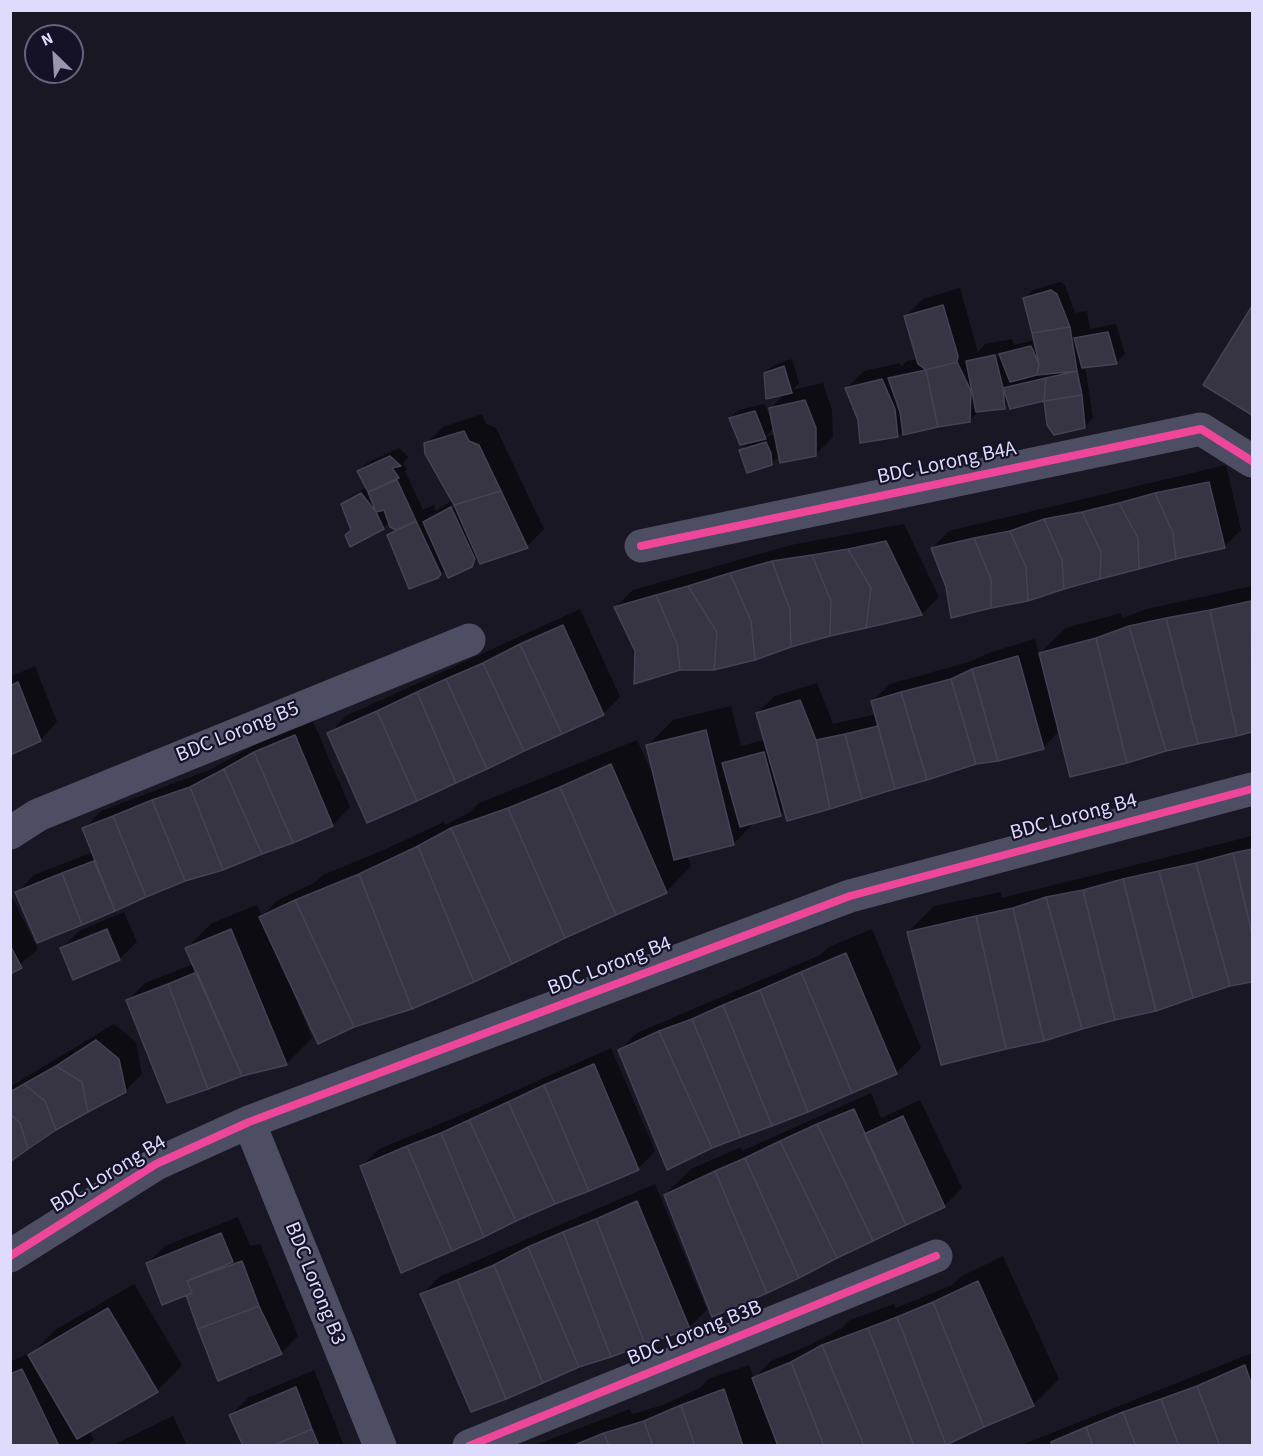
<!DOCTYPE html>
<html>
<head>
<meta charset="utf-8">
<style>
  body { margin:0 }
  #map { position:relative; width:1263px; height:1456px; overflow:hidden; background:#181723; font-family:"Source Sans 3",sans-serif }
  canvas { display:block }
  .frame { position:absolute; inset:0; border:12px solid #dedbfc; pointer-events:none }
  .north { position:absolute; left:24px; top:24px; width:60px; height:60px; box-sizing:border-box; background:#151228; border:2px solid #65627d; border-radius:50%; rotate:335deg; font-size:16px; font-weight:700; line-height:24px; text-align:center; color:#dedbfc }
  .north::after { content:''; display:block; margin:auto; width:21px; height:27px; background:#9996b0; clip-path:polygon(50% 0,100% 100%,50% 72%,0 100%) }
</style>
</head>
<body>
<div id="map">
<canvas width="1263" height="1456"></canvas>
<div class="frame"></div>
<div class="north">N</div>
</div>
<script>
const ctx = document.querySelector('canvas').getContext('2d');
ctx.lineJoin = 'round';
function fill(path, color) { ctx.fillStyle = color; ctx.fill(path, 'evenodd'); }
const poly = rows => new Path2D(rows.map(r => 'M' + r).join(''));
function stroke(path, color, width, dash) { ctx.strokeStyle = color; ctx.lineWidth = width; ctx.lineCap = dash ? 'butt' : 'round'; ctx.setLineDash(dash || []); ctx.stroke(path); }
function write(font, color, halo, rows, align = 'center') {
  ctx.font = font + ' "Source Sans 3",sans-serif'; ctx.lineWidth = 4.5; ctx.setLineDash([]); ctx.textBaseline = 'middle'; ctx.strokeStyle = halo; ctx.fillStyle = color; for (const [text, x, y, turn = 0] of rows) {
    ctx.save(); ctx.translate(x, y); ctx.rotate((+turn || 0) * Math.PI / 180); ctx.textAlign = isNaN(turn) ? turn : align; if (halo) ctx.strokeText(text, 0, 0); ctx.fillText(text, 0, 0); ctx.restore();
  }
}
fill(poly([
  [1060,282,1065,285,1075,313,1087,311,1090,329,1116,324,1125,354,1116,362,1085,366,1093,418,1085,426,1046,399,1009,402,1004,408,980,410,969,421,904,430,898,436,860,420,847,388,864,371,900,363,901,367,907,361,918,359,906,316,923,299,960,288,978,352,985,344,1012,339,1014,345,1035,340,1025,298,1033,290],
  [1002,352,1002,355,985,359,985,356],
  [1252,308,1252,414,1205,385],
  [792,359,799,383,793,390,823,383,832,410,833,437,816,454,780,455,771,464,741,450,751,441,730,418,739,410,764,404,774,425,771,408,786,393,765,373,774,365],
  [774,428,776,434,765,437],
  [482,414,486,424,496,428,544,529,527,546,479,558,472,565,446,569,438,577,389,536,396,529,390,521,383,528,353,530,342,504,351,496,366,488,358,471,367,463,399,448,409,457,403,463,407,469,405,471,423,510,434,505,436,511,453,500,426,444,443,427],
  [457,502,458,505,443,513,443,510],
  [1226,465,1241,530,1224,547,1139,567,1028,600,948,586,932,548,949,531],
  [904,524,939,597,922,614,829,635,637,650,616,607,633,590,791,545],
  [1252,586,1252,728,1165,750,1060,730,1043,748,785,809,780,814,756,821,733,844,687,855,691,866,666,892,473,980,295,996,312,1038,286,1064,241,1075,127,1001,145,983,194,964,187,948,212,923,257,905,262,916,278,900,314,883,323,875,386,849,444,822,445,825,470,812,479,803,637,740,655,779,647,746,673,720,731,706,741,746,765,740,757,713,775,696,817,683,833,724,876,714,873,701,890,684,969,662,991,652,1035,639,1039,654,1066,628,1121,613,1122,618,1147,609],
  [771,749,771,752,744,759,744,756],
  [580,609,620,697,603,714,329,734,346,716],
  [35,666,57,722,40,740,10,753,10,677],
  [312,719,350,807,333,825,222,868,184,879,38,941,17,893,34,875,93,852,84,829,101,811,209,770,273,735],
  [1252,836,1252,979,1230,984,1155,1010,1006,1048,908,932,934,906,1001,892,1002,898],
  [13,899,38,949,10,973,10,900],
  [124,912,137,942,119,959,62,948,79,931],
  [872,929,921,1048,896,1073,620,1050,637,1033,820,955,829,947],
  [114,1024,136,1042,142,1074,125,1091,55,1129,10,1160,10,1087],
  [611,1048,655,1151,638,1169,401,1271,362,1166,379,1149,459,1116],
  [871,1093,881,1118,920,1100,962,1188,944,1206,767,1291,665,1195,691,1169,741,1147,742,1151],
  [655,1184,707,1310,689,1327,578,1365,422,1295,439,1277],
  [238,1217,250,1246,260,1244,298,1336,281,1353,187,1293,148,1263,165,1246],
  [1003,1256,1059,1379,1033,1405,938,1446,532,1446,630,1409,632,1414,663,1405,700,1388,708,1379,749,1365,754,1378,771,1361,810,1345,842,1328,850,1320,894,1304,896,1308,952,1285,960,1277],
  [134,1284,182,1365,157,1391,89,1430,94,1439,87,1446,10,1446,10,1362,34,1351,55,1330],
  [1252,1353,1252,1446,1019,1446],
  [314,1370,344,1446,244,1446,231,1415,248,1398],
  [173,1416,187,1446,111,1446]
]), '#0007');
const building = poly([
  [1051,290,1057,294,1070,327,1032,333,1023,298,1051,290],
  [943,305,958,356,957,362,926,370,918,364,904,316,943,305],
  [1252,306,1252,415,1203,385,1252,306],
  [1070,327,1077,371,1037,375,1039,364,1032,333,1070,327],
  [1108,332,1117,364,1082,368,1074,338,1108,332],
  [1031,346,1039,364,1037,375,1010,382,999,354,1031,346],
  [995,355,1003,388,1005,409,976,412,966,361,995,355],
  [957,362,971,391,970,422,938,427,926,370,957,362],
  [784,366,792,393,766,399,764,373,784,366],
  [926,370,938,427,903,435,900,412,888,378,926,370],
  [1077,371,1082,395,1044,401,1046,378,1077,371],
  [1046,378,1044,401,1010,409,1003,388,1046,378],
  [882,379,895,409,898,437,860,443,858,420,845,388,882,379],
  [1082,395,1085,428,1054,435,1047,425,1044,401,1082,395],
  [805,400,816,428,816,456,780,463,769,408,805,400],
  [755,411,766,439,740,445,729,418,755,411],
  [464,431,469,441,479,445,501,491,454,505,425,454,424,443,464,431],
  [766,442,771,453,772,465,747,473,739,450,766,442],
  [390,456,401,466,392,468,399,478,368,492,357,471,390,456],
  [397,480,416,521,396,530,390,527,384,510,376,512,368,492,397,480],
  [1209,482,1225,548,1176,559,1173,533,1155,493,1209,482],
  [501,491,528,548,480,564,454,505,501,491],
  [361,493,376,512,384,529,350,547,345,535,351,530,341,504,361,493],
  [1155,493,1173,533,1176,559,1139,569,1138,538,1119,503,1155,493],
  [1119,503,1138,538,1139,569,1100,579,1101,552,1082,512,1119,503],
  [451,507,475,559,472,567,448,578,423,522,451,507],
  [1082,512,1101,552,1100,579,1064,589,1062,560,1044,519,1082,512],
  [1044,519,1062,560,1064,589,1028,601,1026,567,1010,531,1044,519],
  [416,521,441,574,438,578,409,589,387,535,416,521],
  [1010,531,1026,567,1028,601,991,608,991,579,974,538,1010,531],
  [974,538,991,579,991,608,951,618,946,587,931,548,974,538],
  [886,541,922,615,866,628,871,588,848,549,886,541],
  [848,549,871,588,866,628,830,636,831,601,812,555,848,549],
  [812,555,831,601,830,636,791,647,790,610,772,561,812,555],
  [772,561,790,610,791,647,755,660,751,621,730,573,772,561],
  [730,573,751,621,755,660,714,670,717,632,688,586,730,573],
  [688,586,717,632,714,670,680,670,677,644,656,595,688,586],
  [656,595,677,644,680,670,634,684,635,651,614,607,656,595],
  [1251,601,1252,732,1237,736,1210,610,1251,601],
  [1210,610,1237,736,1198,744,1166,618,1210,610],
  [1166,618,1198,744,1166,751,1129,626,1166,618],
  [563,625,604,715,562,734,520,644,563,625],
  [1129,626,1166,751,1127,763,1096,638,1129,626],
  [1096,638,1127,763,1070,777,1039,653,1096,638],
  [520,644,562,734,524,751,483,663,520,644],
  [1018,656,1044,749,998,761,972,669,1018,656],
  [483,663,524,751,487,769,446,679,483,663],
  [972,669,998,761,976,764,951,679,972,669],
  [446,679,487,769,456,783,417,692,446,679],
  [951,679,976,764,927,780,901,692,951,679],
  [18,682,41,741,10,755,10,686,18,682],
  [417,692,456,783,417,801,377,711,417,692],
  [901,692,927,780,895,789,871,701,901,692],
  [800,700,816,740,830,809,787,821,756,713,800,700],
  [377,711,417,801,367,823,327,733,377,711],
  [878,726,895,789,862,799,845,734,878,726],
  [706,730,734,845,674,860,646,745,706,730],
  [845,734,862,799,830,809,816,740,845,734],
  [295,735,333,826,293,843,254,752,295,735],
  [254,752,293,843,262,854,224,769,254,752],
  [764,752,781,816,740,827,722,763,764,752],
  [611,764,667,893,616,915,560,787,611,764],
  [224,769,262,854,223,870,190,787,224,769],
  [190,787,223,870,185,881,152,800,190,787],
  [560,787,616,915,565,938,508,808,560,787],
  [152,800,185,881,146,897,113,816,152,800],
  [508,808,565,938,512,964,451,828,508,808],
  [113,816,146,897,115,911,82,828,113,816],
  [451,828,512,964,474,982,418,846,451,828],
  [418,846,474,982,412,1009,359,874,418,846],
  [1252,849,1252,934,1233,853,1252,849],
  [1233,853,1252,934,1252,982,1230,986,1196,863,1233,853],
  [94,861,115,911,82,925,62,873,94,861],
  [1196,863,1230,986,1193,998,1159,871,1196,863],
  [1159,871,1193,998,1156,1011,1123,879,1159,871],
  [62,873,82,925,37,943,15,892,62,873],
  [359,874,412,1009,354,1027,295,900,359,874],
  [1123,879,1156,1011,1115,1020,1083,890,1123,879],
  [1083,890,1115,1020,1082,1029,1046,897,1083,890],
  [1046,897,1082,1029,1044,1041,1013,908,1046,897],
  [295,900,354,1027,318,1044,259,917,295,900],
  [1013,908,1044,1041,1006,1049,976,916,1013,908],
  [976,916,1006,1049,941,1065,907,932,976,916],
  [107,929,120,960,73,980,60,948,107,929],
  [231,929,287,1065,242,1076,185,948,231,929],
  [10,945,22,968,10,974,10,945],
  [846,953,897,1074,852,1093,801,972,846,953],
  [197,972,242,1076,208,1089,168,984,197,972],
  [801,972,852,1093,808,1112,760,990,801,972],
  [168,984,208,1089,167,1103,126,1000,168,984],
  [760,990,808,1112,772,1126,723,1005,760,990],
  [723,1005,772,1126,741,1137,692,1019,723,1005],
  [692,1019,741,1137,712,1148,659,1031,692,1019],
  [659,1031,712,1148,667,1170,618,1050,659,1031],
  [96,1040,119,1059,126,1092,88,1112,82,1082,56,1066,96,1040],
  [594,1064,639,1170,589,1191,544,1085,594,1064],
  [56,1066,82,1082,88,1112,56,1130,45,1101,24,1084,56,1066],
  [24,1084,45,1101,56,1130,28,1149,20,1123,10,1114,10,1092,24,1084],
  [544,1085,589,1191,555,1204,508,1102,544,1085],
  [508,1102,555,1204,516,1221,469,1120,508,1102],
  [854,1109,906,1225,873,1241,817,1124,854,1109],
  [10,1114,20,1123,28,1149,10,1162,10,1114],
  [903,1116,945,1207,906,1225,864,1134,903,1116],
  [469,1120,516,1221,484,1237,441,1133,469,1120],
  [817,1124,873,1241,837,1258,780,1141,817,1124],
  [441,1133,484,1237,452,1251,407,1146,441,1133],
  [780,1141,837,1258,799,1278,745,1158,780,1141],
  [407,1146,452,1251,401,1273,360,1166,407,1146],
  [745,1158,799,1278,767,1293,715,1171,745,1158],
  [715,1171,767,1293,712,1317,664,1195,715,1171],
  [637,1201,690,1329,645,1344,596,1219,637,1201],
  [596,1219,645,1344,611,1357,563,1232,596,1219],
  [563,1232,611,1357,579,1367,528,1247,563,1232],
  [221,1233,233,1262,187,1281,192,1293,162,1305,146,1263,221,1233],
  [528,1247,579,1367,543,1383,494,1265,528,1247],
  [242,1261,259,1306,198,1329,186,1295,192,1293,187,1281,242,1261],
  [494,1265,543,1383,506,1399,457,1280,494,1265],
  [457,1280,506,1399,471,1412,420,1294,457,1280],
  [978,1281,1034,1406,984,1427,933,1302,978,1281],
  [933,1302,984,1427,946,1445,897,1317,933,1302],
  [259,1306,282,1354,218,1381,198,1329,259,1306],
  [108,1308,158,1392,77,1439,28,1355,108,1308],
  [897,1317,946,1445,945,1446,914,1446,868,1328,897,1317],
  [868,1328,914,1446,864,1446,822,1345,868,1328],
  [822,1345,864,1446,824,1446,791,1362,822,1345],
  [791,1362,824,1446,778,1446,752,1378,791,1362],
  [1245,1365,1252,1386,1252,1446,1220,1446,1197,1386,1245,1365],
  [22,1369,59,1446,10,1446,10,1374,22,1369],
  [1197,1386,1220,1446,1179,1446,1161,1399,1197,1386],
  [296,1387,312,1429,272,1446,243,1446,229,1415,296,1387],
  [724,1389,743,1446,695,1446,681,1405,724,1389],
  [1161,1399,1179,1446,1136,1446,1123,1412,1161,1399],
  [681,1405,695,1446,653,1446,644,1421,681,1405],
  [1123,1412,1136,1446,1093,1446,1086,1427,1123,1412],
  [644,1421,653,1446,609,1446,604,1433,644,1421],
  [1086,1427,1093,1446,1052,1446,1051,1442,1086,1427],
  [312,1429,319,1446,272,1446,312,1429],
  [604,1433,609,1446,572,1446,604,1433]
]);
fill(building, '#373544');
stroke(building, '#454256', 1.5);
stroke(poly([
  [641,546,1201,429,1252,461],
  [10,833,38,815,469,640],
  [249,1122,380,1446],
  [10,1256,156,1164,249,1122,850,896,1252,789],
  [469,1446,936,1256]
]), '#4d4d63', 33);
stroke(poly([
  [641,546,1201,429,1252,461],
  [10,1256,156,1164,249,1122,850,896,1252,789],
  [469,1446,936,1256]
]), '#ed469a', 8);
write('21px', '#dedbfc', '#151228', [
  ["BDC Lorong B4A",947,464,-12],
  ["BDC Lorong B5",238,733,-22],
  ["BDC Lorong B4",1074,818,-15],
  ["BDC Lorong B4",610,967,-21],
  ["BDC Lorong B4",109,1175,-31],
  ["BDC Lorong B3",314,1284,68],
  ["BDC Lorong B3B",695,1334,-22]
]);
</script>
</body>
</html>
